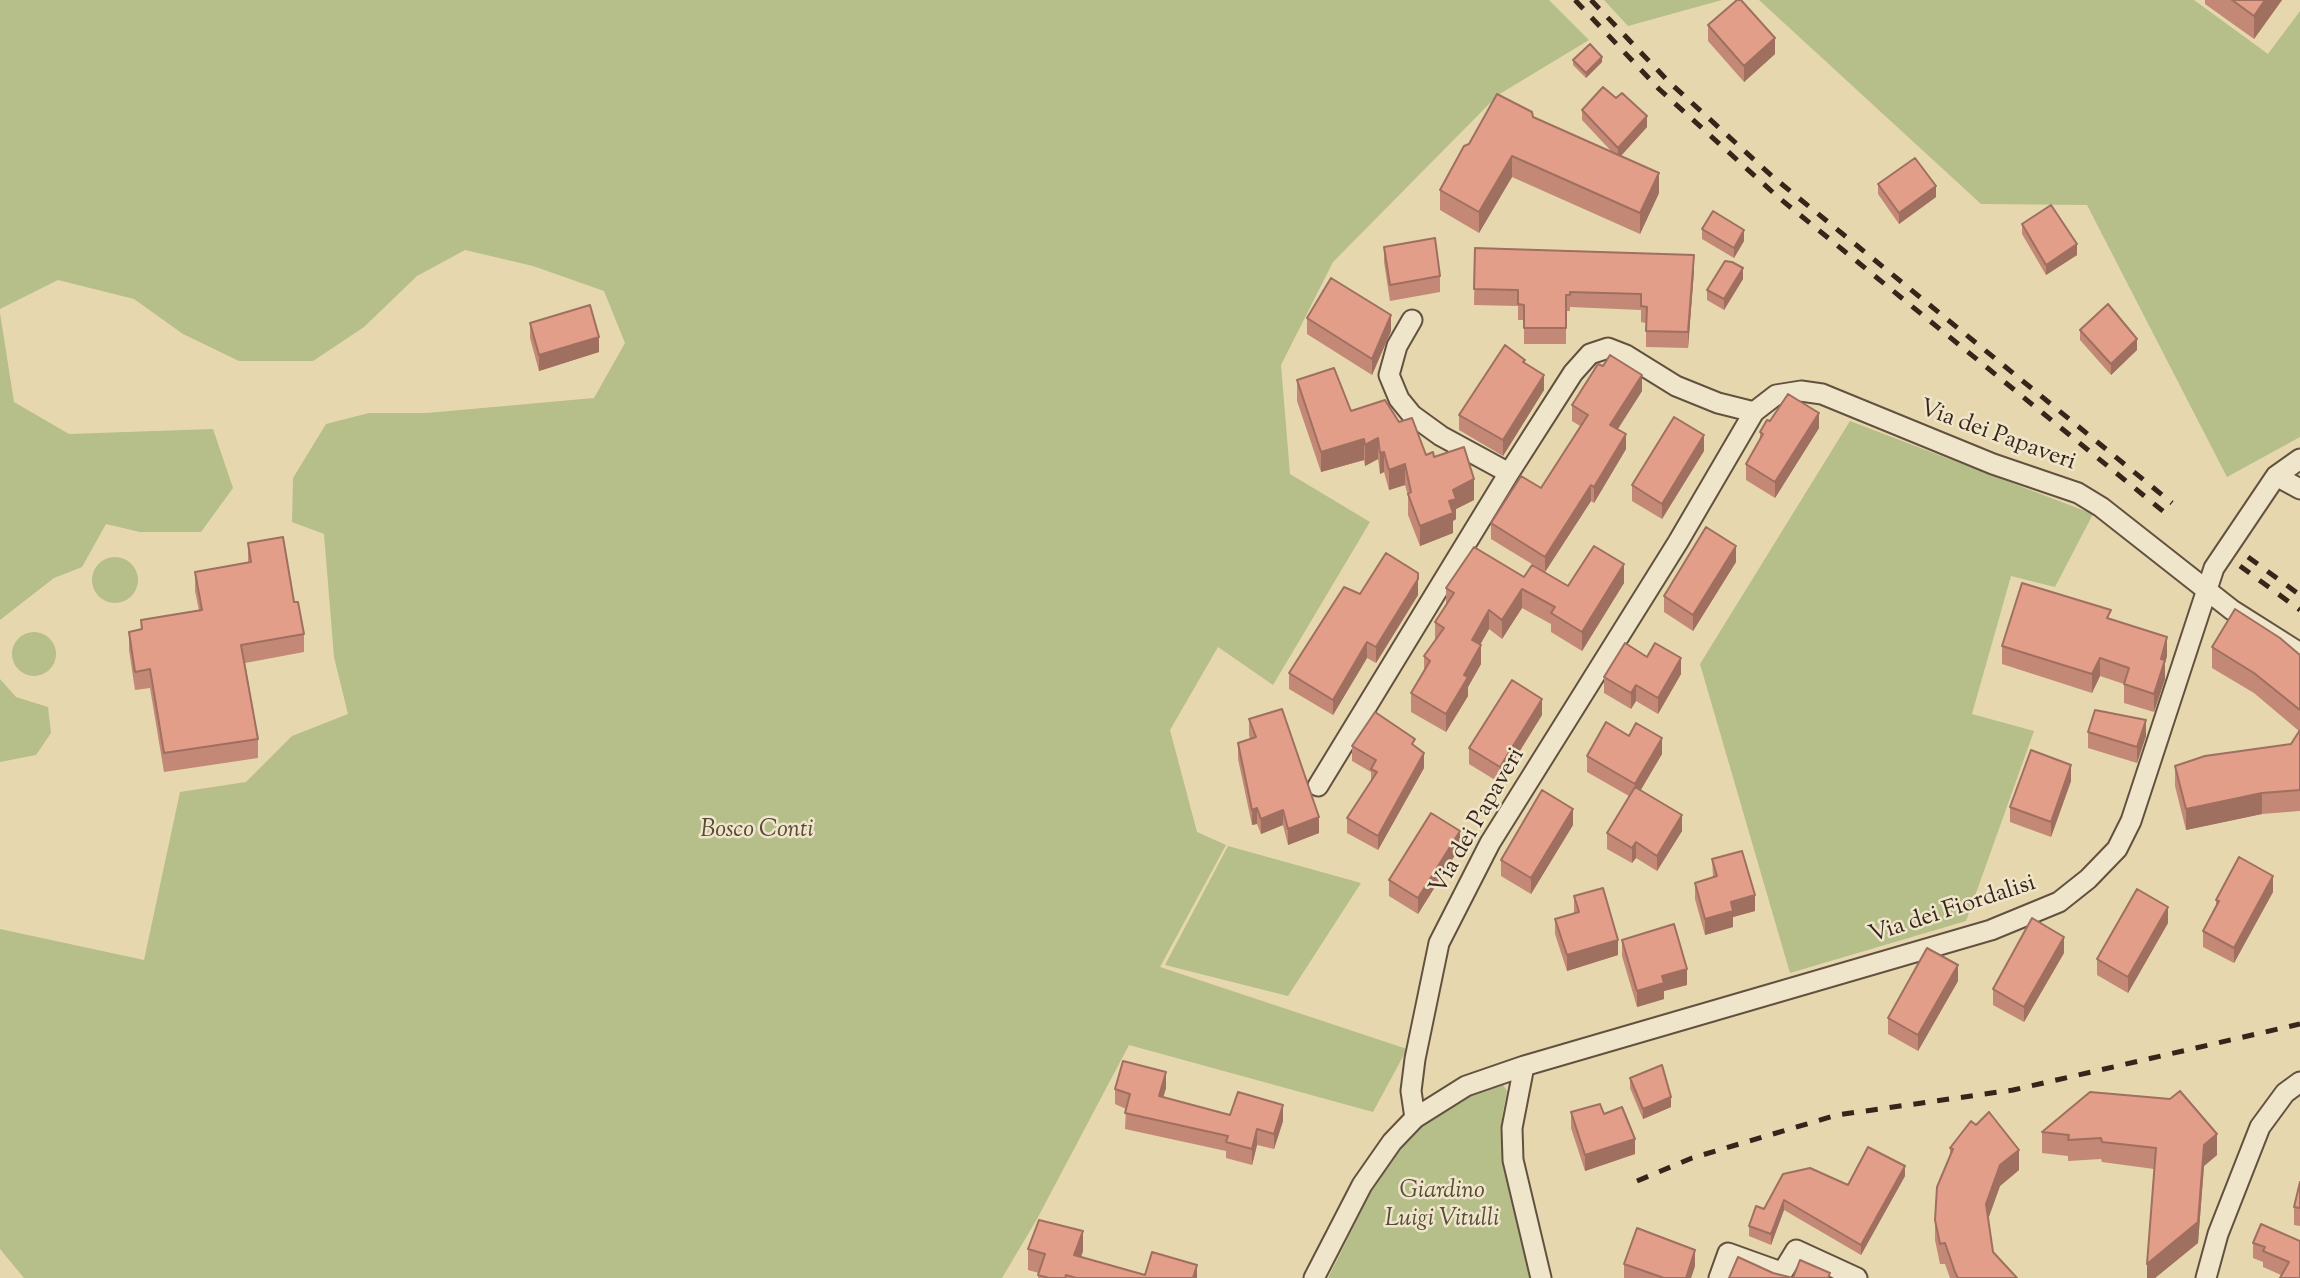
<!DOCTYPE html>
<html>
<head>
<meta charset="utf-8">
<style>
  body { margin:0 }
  canvas { display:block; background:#e6d7ae }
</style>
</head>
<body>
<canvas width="2300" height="1278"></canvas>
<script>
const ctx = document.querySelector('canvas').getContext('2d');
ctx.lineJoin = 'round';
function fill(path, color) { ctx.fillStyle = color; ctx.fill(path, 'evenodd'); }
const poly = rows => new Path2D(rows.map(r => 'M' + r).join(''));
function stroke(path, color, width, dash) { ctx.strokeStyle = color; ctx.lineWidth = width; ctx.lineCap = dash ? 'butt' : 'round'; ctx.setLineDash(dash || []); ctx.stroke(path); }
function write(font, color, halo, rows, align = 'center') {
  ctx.font = font + ' "Sorts Mill Goudy",serif'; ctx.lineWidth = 5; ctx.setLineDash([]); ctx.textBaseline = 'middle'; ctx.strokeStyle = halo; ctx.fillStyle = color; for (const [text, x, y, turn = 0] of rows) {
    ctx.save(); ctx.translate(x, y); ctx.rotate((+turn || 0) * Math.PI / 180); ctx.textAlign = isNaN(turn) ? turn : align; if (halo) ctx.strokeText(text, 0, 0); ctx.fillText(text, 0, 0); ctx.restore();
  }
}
fill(poly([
  [0,0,1549,0,1589,40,1498,95,1333,262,1281,365,1290,474,1370,522,1273,685,1218,647,1170,730,1197,832,1226,845,1160,967,1407,1049,1373,1112,1129,1045,1037,1219,1002,1278,24,1278,0,1249,0,929,144,960,180,792,246,782,292,736,348,714,334,657,324,534,292,522,293,478,326,424,369,413,427,413,594,398,625,343,604,291,533,266,465,250,417,276,364,327,313,361,239,361,183,334,134,299,58,280,0,309],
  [1604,0,1722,0,1628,26],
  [1759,0,2194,0,2268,54,2300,11,2300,437,2227,477,2087,205,1981,204],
  [0,313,14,402,69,434,213,429,233,488,201,532,140,532,106,524,82,567,54,578,0,620],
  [1850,421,2093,514,2055,587,2011,576,1972,714,2034,731,1966,921,1790,973,1700,664],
  '92 580a23 23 0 1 1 46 0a23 23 0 1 1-46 0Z',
  '12 654a22 22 0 1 1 44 0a22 22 0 1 1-44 0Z',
  [0,679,16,697,48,707,51,733,36,755,0,762],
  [1228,846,1361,883,1288,996,1165,965],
  [1502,1083,1507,1091,1502,1117,1502,1161,1532,1278,1328,1278,1376,1182,1390,1158,1413,1132,1462,1097]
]), '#b6be89');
const minor = poly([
  [1412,320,1397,346,1389,375,1399,399,1412,415,1441,436,1509,473],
  [2276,476,2300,489],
  [1318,786,1509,473,1573,373,1590,354,1608,348,1626,355,1676,386,1718,403,1754,412],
  [1524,1066,1512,1128,1513,1160,1541,1278],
  [1415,1118,1411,1091,1415,1059,1439,943,1490,843,1678,542,1754,412,1776,395,1801,391,1822,394,1993,464,2078,493,2101,507,2232,610,2300,653],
  [1314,1278,1362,1185,1392,1142,1415,1118,1466,1086,1524,1066,1991,930,2059,902,2088,879,2117,849,2131,821,2214,568,2276,476,2300,459],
  [1719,1278,1728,1253,1781,1272],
  [1779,1278,1796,1250,1857,1278],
  [2206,1278,2218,1234,2260,1127,2285,1093,2300,1082]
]);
stroke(minor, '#635140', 23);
stroke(minor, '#efe5ca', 19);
stroke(poly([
  [1575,0,1659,89,1778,197,2164,512],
  [1591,0,1668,81,1773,177,2172,503],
  [2248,557,2300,595],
  [2240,566,2300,610],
  [1637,1181,1692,1158,1837,1115,2013,1090,2300,1024]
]), '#37241b', 5, [12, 12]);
fill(poly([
  [2205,0,2282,0,2254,39,2205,4],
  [1708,25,1775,54,1744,82,1708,41],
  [1573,60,1602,62,1586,78,1573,65],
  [1582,110,1647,127,1621,156,1659,193,1640,234,1512,177,1479,233,1440,210,1440,190,1533,117,1612,152,1582,120],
  [1878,184,1936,197,1899,224,1878,194],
  [2022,224,2077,255,2046,275,2022,234],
  [1702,229,1744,241,1734,258,1702,239],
  [1384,247,1440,276,1440,292,1390,301,1384,262],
  [1475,248,1694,271,1688,348,1646,347,1646,323,1641,322,1641,310,1570,307,1570,311,1566,311,1566,344,1524,344,1524,320,1518,320,1518,306,1474,305],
  [1743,279,1724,310,1707,300,1707,290],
  [1307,318,1391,331,1372,375,1307,334],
  [530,323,599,352,539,371,530,338],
  [2080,330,2137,350,2111,375,2080,340],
  [1525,363,1544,390,1503,456,1459,430,1459,415],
  [1297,380,1351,411,1399,422,1426,455,1434,457,1474,500,1456,509,1456,519,1453,521,1453,533,1420,546,1408,515,1408,496,1405,485,1389,490,1384,472,1380,474,1378,459,1365,466,1364,460,1321,472,1297,401],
  [1642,391,1618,429,1626,449,1594,503,1591,501,1545,572,1491,539,1491,523,1541,488,1580,426,1572,421,1572,405],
  [1770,421,1819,428,1775,498,1746,480,1746,464,1760,441,1760,432],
  [1704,451,1662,519,1632,501,1632,485],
  [248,543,294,602,304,634,304,652,245,663,258,739,258,758,164,772,150,688,135,690,129,650,129,632,141,630,141,620,199,610,195,591,195,572,248,562],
  [1736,562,1693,631,1664,612,1664,596],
  [1524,577,1568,586,1624,583,1582,651,1551,632,1551,624,1522,608,1502,639,1489,629,1480,645,1481,664,1468,687,1468,696,1446,732,1411,712,1411,693,1424,671,1424,656,1435,641,1435,622,1446,605,1446,588],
  [1360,594,1418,595,1376,663,1367,658,1333,715,1289,689,1289,673],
  [2111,619,2167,656,2165,663,2165,679,2154,712,2124,703,2124,684,2100,676,2092,693,2002,664,2002,646],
  [2212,647,2300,655,2300,811,2262,814,2186,830,2175,786,2175,766,2291,744,2299,731,2254,693,2212,668],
  [1647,657,1681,674,1658,714,1636,701,1631,709,1604,693,1604,677],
  [1542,715,1500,783,1469,764,1469,748],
  [1249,719,1319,833,1288,845,1283,825,1261,834,1257,824,1252,825,1238,759,1238,743,1250,739,1249,735],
  [2088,732,2146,736,2137,763,2088,748],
  [1352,746,1415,746,1424,768,1378,850,1347,833,1347,818,1371,781,1371,772,1352,761],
  [1662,754,1640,790,1682,831,1657,871,1636,858,1632,863,1607,849,1607,833,1629,796,1587,772,1587,756],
  [2071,781,2051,837,2010,822,2010,807],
  [1573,825,1531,894,1501,876,1501,860],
  [1460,847,1418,914,1389,896,1389,880],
  [1712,859,1755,911,1733,917,1733,927,1705,935,1695,899,1695,883,1713,877],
  [2273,892,2234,963,2203,947,2203,931,2216,905,2216,900],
  [1574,896,1618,955,1567,971,1555,934,1555,919,1574,913],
  [2168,923,2128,993,2097,975,2097,959],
  [1622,940,1687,985,1664,991,1664,999,1637,1007,1622,956],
  [2064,953,2024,1022,1993,1005,1993,989],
  [1958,981,1918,1051,1888,1034,1888,1018],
  [1630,1078,1671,1107,1643,1119,1630,1088],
  [1166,1088,1163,1097,1230,1115,1283,1121,1274,1149,1257,1145,1252,1165,1226,1158,1226,1151,1125,1129,1126,1109,1115,1104,1115,1089],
  [2090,1092,2217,1155,2204,1166,2198,1243,2155,1278,2147,1278,2154,1169,2102,1162,2101,1159,2068,1161,2068,1156,2042,1153,2042,1132],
  [1571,1112,1604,1114,1635,1154,1585,1171,1571,1128],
  [1950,1148,2019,1170,2000,1186,1988,1219,1993,1252,2017,1278,1950,1278,1945,1264,1940,1264,1935,1240,1935,1220,1950,1156],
  [1783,1174,1848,1185,1905,1176,1861,1255,1784,1210,1771,1245,1749,1236,1749,1226,1764,1209],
  [2300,1182,2300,1226,2294,1225,2294,1207],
  [2300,1241,2281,1275,2263,1267,2263,1262,2253,1258,2253,1243],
  [1028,1249,1083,1251,1081,1257,1145,1275,1197,1278,1038,1278,1039,1273,1028,1270],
  [1624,1264,1695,1266,1691,1278,1624,1278]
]), '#c38876');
fill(poly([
  [2265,0,2282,0,2254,39,2254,16],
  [1775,38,1775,54,1744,82,1744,66],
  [1602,57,1602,62,1586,78,1586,73],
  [1647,116,1647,127,1618,159,1618,148],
  [1512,156,1512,177,1479,233,1479,212],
  [1659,173,1659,193,1640,234,1640,213],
  [1936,186,1936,197,1899,224,1899,213],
  [1744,230,1744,241,1734,258,1734,248],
  [2077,244,2077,255,2046,275,2046,265],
  [1694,255,1694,271,1688,348,1688,332],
  [1743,268,1743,279,1724,310,1724,299],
  [1391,315,1391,331,1372,375,1372,359],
  [599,337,599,352,539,371,539,355],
  [2137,339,2137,350,2111,375,2111,364],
  [1544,375,1544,390,1503,456,1503,440],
  [1642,375,1642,391,1610,441,1610,425],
  [1819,413,1819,428,1775,498,1775,482],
  [1626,434,1626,449,1594,503,1594,487],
  [1704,435,1704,451,1662,519,1662,504],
  [1378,438,1378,459,1365,466,1365,445],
  [1364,439,1364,460,1321,472,1321,452],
  [1384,452,1384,472,1380,474,1380,453],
  [1405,464,1405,485,1389,490,1389,470],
  [1474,479,1474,500,1456,509,1456,519,1453,521,1453,533,1420,546,1420,526,1453,490],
  [1591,485,1591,501,1545,572,1545,557],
  [1736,546,1736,562,1693,631,1693,615],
  [1624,564,1624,583,1582,651,1582,632],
  [1418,579,1418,595,1376,663,1376,647],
  [1522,589,1522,608,1502,639,1502,620],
  [1489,610,1489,629,1472,659,1472,640],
  [2167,637,2167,656,2165,663,2165,679,2154,712,2154,694],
  [1367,642,1367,658,1333,715,1333,700],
  [1481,645,1481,664,1468,687,1468,696,1446,732,1446,714,1464,675],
  [1681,658,1681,674,1658,714,1658,698],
  [2100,658,2100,676,2092,693,2092,674],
  [1636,685,1636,701,1631,709,1631,693],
  [1542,699,1542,715,1500,783,1500,767],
  [2146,720,2146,736,2137,763,2137,747],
  [1662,738,1662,754,1635,800,1635,784],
  [1424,753,1424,768,1378,850,1378,836],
  [2071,765,2071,781,2051,837,2051,822],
  [2262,793,2262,814,2186,830,2186,809],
  [1257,808,1257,824,1252,825,1252,810],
  [1573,809,1573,825,1531,894,1531,878],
  [1283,810,1283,825,1261,834,1261,819],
  [1682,815,1682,831,1657,871,1657,856],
  [1319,817,1319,833,1288,845,1288,829],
  [1460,831,1460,847,1418,914,1418,898],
  [1636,842,1636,858,1632,863,1632,848],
  [2273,876,2273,892,2234,963,2234,948],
  [1755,895,1755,911,1733,917,1733,927,1705,935,1705,919,1731,902],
  [2168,907,2168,923,2128,993,2128,977],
  [2064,937,2064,953,2024,1022,2024,1007],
  [1618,940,1618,955,1567,971,1567,955],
  [1958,965,1958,981,1918,1051,1918,1035],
  [1687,969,1687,985,1664,991,1664,999,1637,1007,1637,991,1662,976],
  [1166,1072,1166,1088,1159,1112,1159,1096],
  [1671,1097,1671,1107,1643,1119,1643,1109],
  [1283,1105,1283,1121,1274,1149,1274,1134],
  [1257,1129,1257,1145,1252,1165,1252,1149],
  [2217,1134,2217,1155,2204,1166,2198,1243,2155,1278,2147,1278,2147,1264,2204,1145],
  [1635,1139,1635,1154,1585,1171,1585,1155],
  [2019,1150,2019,1170,2000,1186,1986,1225,1986,1204,2000,1165],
  [1905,1166,1905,1176,1861,1255,1861,1245],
  [1784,1200,1784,1210,1771,1245,1771,1234],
  [1083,1231,1083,1251,1074,1276,1074,1255],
  [1695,1250,1695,1266,1691,1278,1686,1278],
  [1197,1265,1197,1278,1193,1278]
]), '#9f6f60');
const building = poly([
  [1737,0,1741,0,1775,38,1744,66,1708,25,1737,0],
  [2232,0,2265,0,2254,16,2232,0],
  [1590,44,1602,57,1586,73,1573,60,1590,44],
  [1603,87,1616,98,1622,93,1647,116,1618,148,1582,110,1603,87],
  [1497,94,1532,112,1533,117,1659,173,1640,213,1512,156,1479,212,1440,190,1464,146,1469,144,1497,94],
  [1915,158,1936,186,1899,213,1878,184,1915,158],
  [2051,205,2077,244,2046,265,2022,224,2051,205],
  [1713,211,1744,230,1734,248,1702,229,1713,211],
  [1435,238,1440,276,1390,285,1384,247,1435,238],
  [1475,248,1694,255,1688,332,1646,331,1647,307,1641,306,1641,294,1570,292,1570,295,1566,295,1566,328,1524,328,1524,305,1518,304,1518,290,1474,289,1475,248],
  [1725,261,1732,262,1743,268,1724,299,1707,290,1725,261],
  [1331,278,1391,315,1372,359,1307,318,1331,278],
  [2108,304,2137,339,2111,364,2080,330,2108,304],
  [590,305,599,337,539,355,530,323,590,305],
  [1505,345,1525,360,1523,362,1544,375,1503,440,1459,415,1505,345],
  [1610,355,1642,375,1610,425,1626,434,1594,487,1591,485,1545,557,1491,523,1521,476,1541,488,1588,415,1572,405,1598,364,1603,366,1610,355],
  [1334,368,1351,411,1385,400,1399,422,1412,418,1426,455,1433,452,1434,457,1464,447,1474,479,1453,490,1456,499,1449,501,1453,513,1420,526,1408,494,1411,492,1405,464,1389,470,1384,452,1380,453,1378,438,1365,445,1364,439,1321,452,1297,380,1334,368],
  [1788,394,1819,413,1775,482,1746,464,1763,434,1760,432,1767,420,1770,421,1788,394],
  [1674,417,1704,435,1662,504,1632,485,1674,417],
  [1706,527,1736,546,1693,615,1664,596,1706,527],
  [283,537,294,602,298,602,304,634,241,645,258,739,164,753,150,669,135,672,129,632,142,629,141,620,202,610,195,572,251,562,248,543,283,537],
  [1594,546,1624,564,1582,632,1551,613,1555,607,1522,589,1502,620,1489,610,1472,640,1481,645,1464,675,1468,677,1446,714,1411,693,1430,661,1424,656,1444,628,1435,622,1454,593,1446,588,1474,547,1524,577,1532,565,1568,586,1594,546],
  [1386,553,1418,573,1418,579,1376,647,1367,642,1333,700,1289,673,1344,587,1360,594,1386,553],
  [2022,583,2111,610,2107,618,2167,637,2161,659,2165,660,2154,694,2124,684,2129,668,2100,658,2092,674,2002,646,2022,583],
  [2235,609,2280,638,2300,655,2300,710,2254,673,2212,647,2235,609],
  [1625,643,1647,657,1655,643,1681,658,1658,698,1636,685,1631,693,1604,677,1625,643],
  [1512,680,1542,699,1500,767,1469,748,1512,680],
  [1282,709,1319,817,1288,829,1283,810,1261,819,1257,808,1252,810,1238,743,1256,737,1249,719,1282,709],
  [2095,710,2146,720,2137,747,2088,732,2095,710],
  [1375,712,1415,739,1412,744,1424,753,1378,836,1347,818,1377,772,1371,769,1376,760,1352,746,1375,712],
  [1606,722,1629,736,1636,723,1662,738,1635,784,1587,756,1606,722],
  [2300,730,2300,790,2262,793,2186,809,2175,766,2205,756,2291,744,2300,730],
  [2031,750,2071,765,2051,822,2010,807,2031,750],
  [1635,787,1682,815,1657,856,1636,842,1632,848,1607,833,1635,787],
  [1542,790,1573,809,1531,878,1501,860,1542,790],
  [1431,813,1460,831,1418,898,1389,880,1431,813],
  [1742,851,1755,895,1731,902,1733,911,1705,919,1695,883,1717,876,1712,859,1742,851],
  [2239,857,2273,876,2234,948,2203,931,2219,901,2216,900,2239,857],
  [1603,888,1618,940,1567,955,1555,919,1579,912,1574,896,1603,888],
  [2137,889,2168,907,2128,977,2097,959,2137,889],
  [2032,918,2064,937,2024,1007,1993,989,2032,918],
  [1674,924,1687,969,1662,976,1664,983,1637,991,1622,940,1674,924],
  [1927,948,1958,965,1918,1035,1888,1018,1927,948],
  [1123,1061,1166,1072,1159,1096,1230,1115,1238,1092,1283,1105,1274,1134,1257,1129,1252,1149,1226,1142,1228,1136,1125,1113,1130,1094,1115,1089,1123,1061],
  [1662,1065,1671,1097,1643,1109,1630,1078,1662,1065],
  [2180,1091,2217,1134,2204,1145,2198,1222,2147,1264,2156,1148,2102,1142,2101,1138,2068,1140,2069,1135,2042,1132,2090,1092,2170,1099,2180,1091],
  [1600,1104,1604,1114,1622,1107,1635,1139,1585,1155,1571,1112,1600,1104],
  [1989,1112,2019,1150,2000,1165,1986,1204,1993,1252,2017,1278,1958,1278,1955,1272,1945,1243,1940,1244,1935,1220,1937,1187,1953,1149,1950,1148,1971,1121,1976,1125,1989,1112],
  [1868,1147,1905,1166,1861,1245,1784,1200,1771,1234,1749,1226,1756,1206,1764,1209,1783,1174,1810,1168,1848,1185,1868,1147],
  [2300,1182,2300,1208,2294,1207,2300,1182],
  [1039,1220,1083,1231,1074,1255,1145,1275,1152,1252,1197,1265,1193,1278,1076,1278,1066,1275,1065,1278,1049,1278,1038,1275,1045,1254,1028,1249,1039,1220],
  [2261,1224,2300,1241,2300,1278,2280,1278,2289,1262,2263,1251,2265,1247,2253,1243,2261,1224],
  [1637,1228,1695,1250,1686,1278,1664,1278,1624,1264,1637,1228],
  [1738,1257,1773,1273,1793,1278,1800,1260,1830,1273,1828,1278,1729,1278,1738,1257]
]);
fill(building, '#e39e89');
stroke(building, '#9f6f60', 2);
write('24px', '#37241b', '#efe5ca', [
  ["Via dei Papaveri",1997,437,20],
  ["Via dei Papaveri",1479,822,-60],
  ["Via dei Fiordalisi",1953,911,-18]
]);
write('italic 24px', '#574a36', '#efe5ca', [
  ["Bosco Conti",757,832],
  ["Giardino",1442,1193],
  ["Luigi Vitulli",1442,1221]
]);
</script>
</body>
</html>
